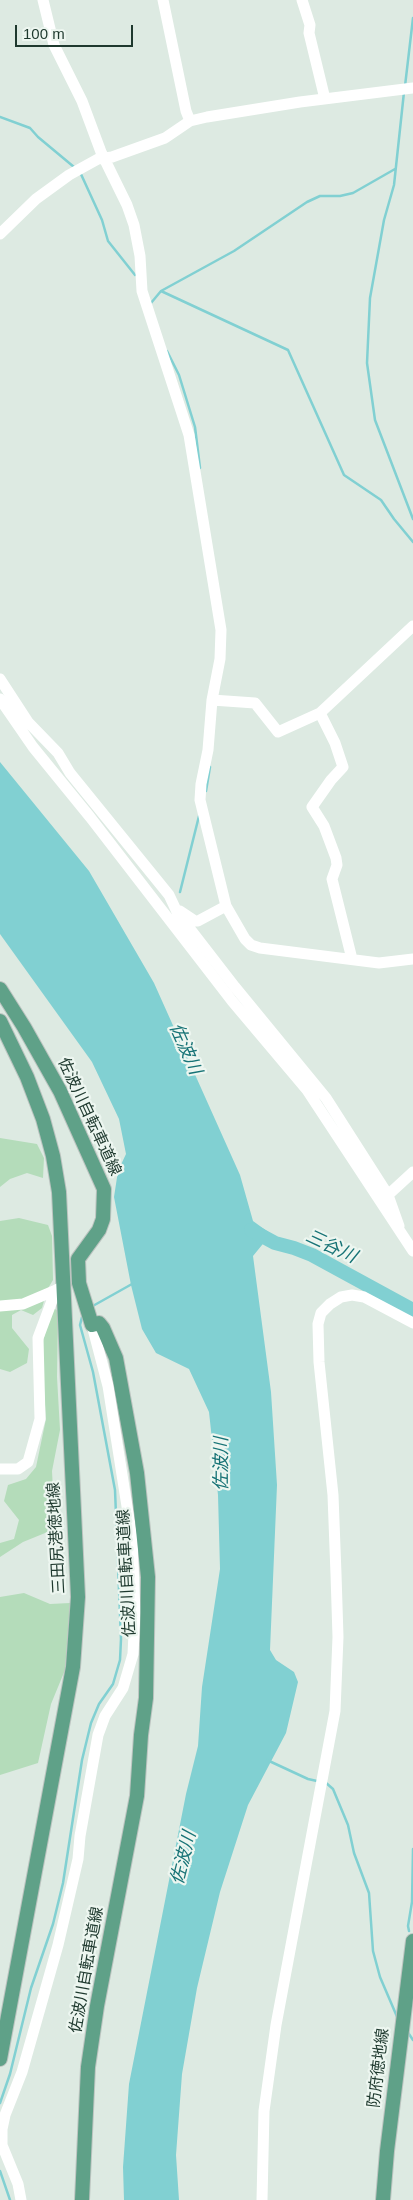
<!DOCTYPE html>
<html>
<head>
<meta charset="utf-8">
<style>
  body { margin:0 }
  #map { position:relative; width:413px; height:2200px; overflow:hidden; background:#ddeae2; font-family:Arial,sans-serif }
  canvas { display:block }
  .scale { position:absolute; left:15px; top:25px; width:118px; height:22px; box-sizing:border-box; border:2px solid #1e392e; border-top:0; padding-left:6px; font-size:15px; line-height:18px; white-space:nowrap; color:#1e392e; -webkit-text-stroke:4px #edf6f0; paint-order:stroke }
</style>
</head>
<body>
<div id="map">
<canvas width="413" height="2200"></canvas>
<div class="scale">100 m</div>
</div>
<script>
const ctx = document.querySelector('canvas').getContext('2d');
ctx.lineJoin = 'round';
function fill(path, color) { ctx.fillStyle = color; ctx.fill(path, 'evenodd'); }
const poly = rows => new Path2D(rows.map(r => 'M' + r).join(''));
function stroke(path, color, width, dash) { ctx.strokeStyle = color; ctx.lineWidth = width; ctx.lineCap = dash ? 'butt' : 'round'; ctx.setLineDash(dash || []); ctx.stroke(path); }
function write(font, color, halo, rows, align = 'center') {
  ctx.font = font + ' Arial,"Noto Sans JP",sans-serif'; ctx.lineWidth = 4.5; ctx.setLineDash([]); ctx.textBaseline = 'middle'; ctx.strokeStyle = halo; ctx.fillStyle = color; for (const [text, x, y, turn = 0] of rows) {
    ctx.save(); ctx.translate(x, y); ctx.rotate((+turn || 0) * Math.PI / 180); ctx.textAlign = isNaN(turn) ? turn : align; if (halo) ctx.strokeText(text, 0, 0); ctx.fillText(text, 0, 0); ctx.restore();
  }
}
fill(poly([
  [0,1138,37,1144,44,1158,43,1178,27,1173,10,1179,0,1187],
  [19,1218,48,1225,52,1236,53,1280,47,1290,42,1308,33,1315,21,1310,12,1315,12,1328,29,1349,27,1363,10,1372,0,1369,0,1221],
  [52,1307,58,1311,57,1377,60,1430,52,1471,54,1510,50,1531,23,1542,0,1557,0,1543,14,1539,19,1520,4,1501,8,1485,26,1479,36,1467,46,1419,41,1349],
  [24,1593,50,1604,70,1603,65,1670,51,1704,38,1763,0,1775,0,1597]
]), '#b4dcba');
fill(poly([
  [0,762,89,871,154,983,240,1175,253,1221,271,1234,253,1256,271,1392,277,1485,270,1650,276,1660,294,1672,298,1682,286,1733,248,1805,220,1892,197,1988,182,2074,176,2155,179,2200,124,2200,123,2167,129,2084,186,1794,198,1746,202,1687,220,1569,218,1495,209,1412,189,1369,156,1353,142,1329,131,1285,114,1197,118,1171,126,1154,119,1119,92,1062,0,934]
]), '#81d0d2');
stroke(poly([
  [405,86,413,18],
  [404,92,394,185,384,220,370,298,367,363,375,420,413,519],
  [0,117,30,128,38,137,74,167],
  [80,172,102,220,108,241,135,275],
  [161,291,288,350,344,475,381,500,394,519,413,542],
  [151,303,161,291,234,251,307,202,320,196,340,196,353,193,395,169],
  [167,351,179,375,195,427,200,468],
  [206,791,210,767],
  [180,892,199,816],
  [91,1307,132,1284],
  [267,1760,308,1779,317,1781],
  [325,1782,333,1789,348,1825,354,1853,369,1893,373,1951,380,1977,398,2019],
  [409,1931,408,1926,412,1902,413,1849],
  [407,2031,413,2040],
  [0,2103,10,2074,31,1988,53,1924,63,1883,82,1760,91,1723,99,1704,113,1684,120,1660,121,1639,115,1490,93,1372,80,1325,83,1313],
  [0,2171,10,2200]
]), '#81d0d2', 2.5);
stroke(poly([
  [251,1230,275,1243,294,1248,312,1255,413,1310]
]), '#81d0d2', 14);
const major = poly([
  [0,989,24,1027,60,1091,104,1189,103,1219,99,1230,78,1259,79,1283,92,1325,99,1323,103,1328,116,1358,137,1473,148,1577,146,1698,141,1735,137,1796,97,2006,88,2067,82,2200],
  [0,1021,27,1077,43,1119,53,1156,59,1192,78,1597,73,1667,0,2059],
  [383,2200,387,2151,413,1941]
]);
stroke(major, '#bcc4c0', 16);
stroke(poly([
  [43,0,54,45,82,101,101,152,127,205,134,225,140,256,142,291,189,435,221,630,220,659,212,700,208,750,201,784,200,800,226,906,245,939,251,945,260,948,379,963,413,959],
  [163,0,186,111,190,121],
  [302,0,310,25,309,33,325,99],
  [0,234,36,199,69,175,98,159,112,157,165,138,190,121,207,117,300,102,413,88],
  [0,679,28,722,58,753,70,773,169,895,177,912,235,987,326,1098,388,1195,399,1226],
  [0,699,33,747,90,817,232,1001,307,1090,413,1251],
  [212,700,255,703,278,732,320,713],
  [180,911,195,921,198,921,226,906],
  [352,959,332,879,337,865,336,858,324,826,312,807,331,780,343,767,335,743,320,713,413,626],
  [388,1195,413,1172],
  [0,1306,23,1304,56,1290],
  [0,1469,18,1469,28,1462,40,1419,38,1338,56,1290,62,1287],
  [21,2200,18,2184,2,2145,2,2129,5,2115,22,2072,58,1945,78,1859,80,1836,98,1735,105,1716,123,1688,133,1654,135,1613,132,1538,108,1386,92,1325],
  [262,2200,264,2111,276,2025,335,1711,338,1637,336,1574,333,1495,319,1362,318,1324,321,1313,330,1304,341,1297,352,1295,364,1297,413,1323]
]), '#fff', 11);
stroke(major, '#5fa188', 14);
write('16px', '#1e392e', '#edf6f0', [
  ["佐波川自転車道線",89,1117,65],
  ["三田尻港徳地線",57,1538,-93],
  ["佐波川自転車道線",127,1573,-93],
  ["佐波川自転車道線",87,1970,-80],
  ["防府徳地線",379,2068,-83]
]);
write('italic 18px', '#177376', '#edf6f0', [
  ["佐波川",185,1049,66],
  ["三谷川",331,1247,25],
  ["佐波川",222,1464,-90],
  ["佐波川",184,1858,-76]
]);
</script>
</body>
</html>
